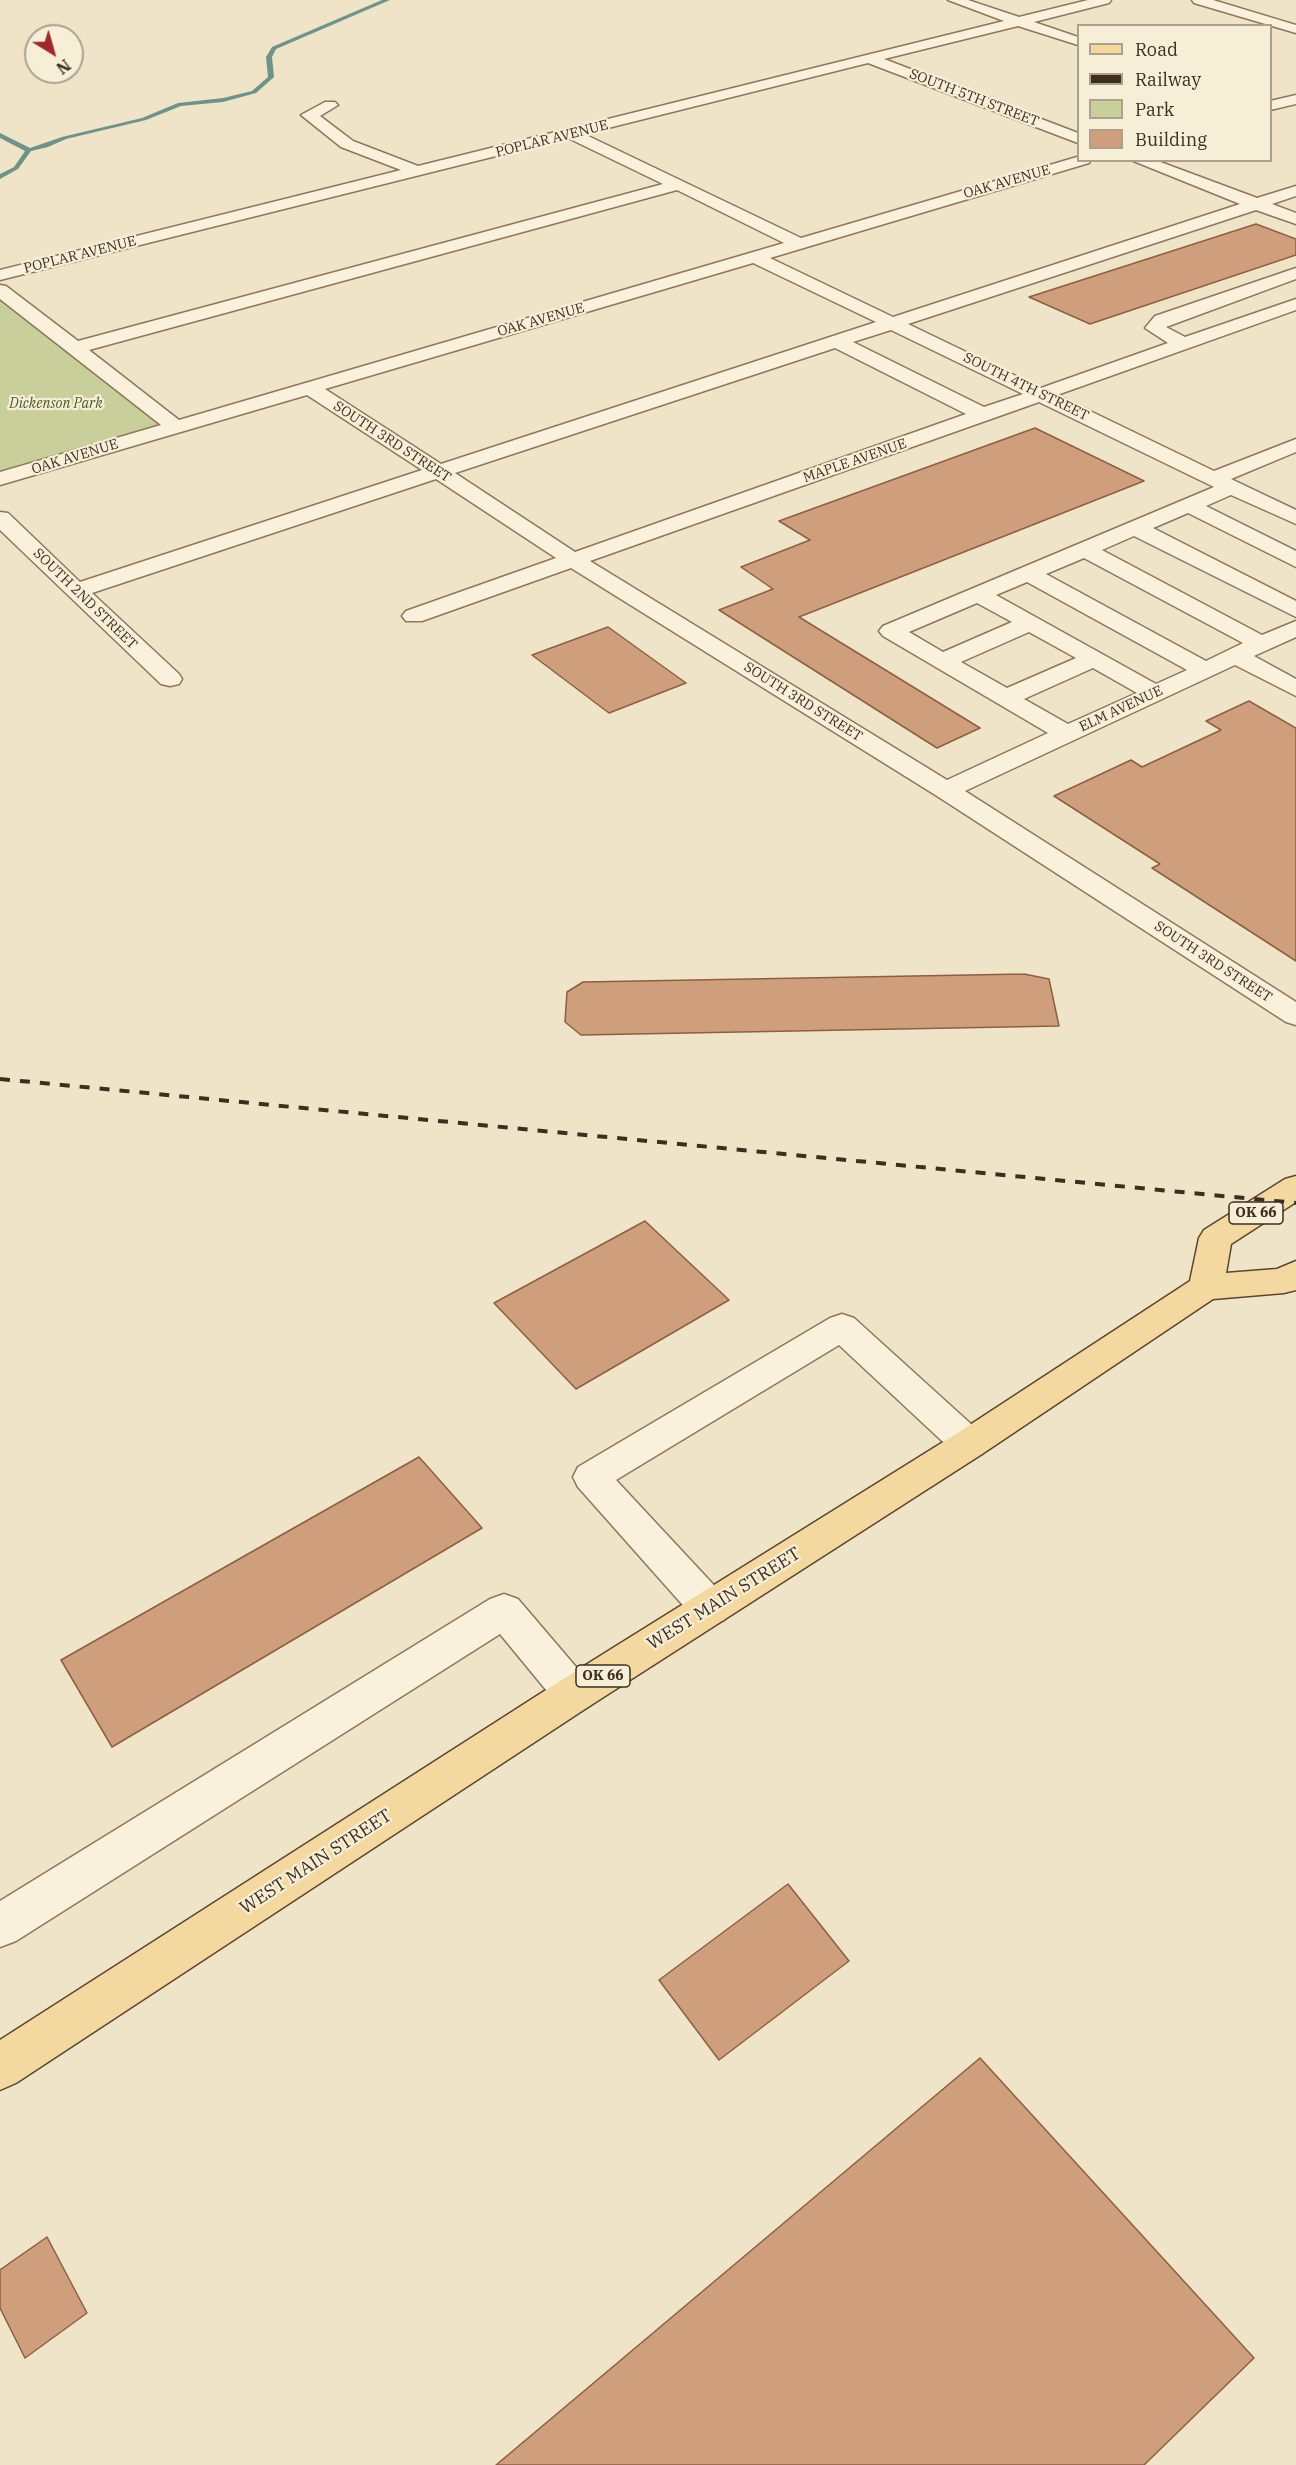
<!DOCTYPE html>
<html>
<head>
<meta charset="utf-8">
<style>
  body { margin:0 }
  #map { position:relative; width:1296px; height:2465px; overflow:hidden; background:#f0e4c8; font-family:"IBM Plex Serif",serif }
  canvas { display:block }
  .legend { position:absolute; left:1077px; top:24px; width:195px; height:138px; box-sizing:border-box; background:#f7eed8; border:2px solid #ada18e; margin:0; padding:8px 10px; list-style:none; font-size:18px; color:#3d2e20 }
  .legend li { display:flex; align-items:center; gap:12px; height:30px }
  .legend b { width:30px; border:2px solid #ada18e }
  .north { position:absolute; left:24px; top:24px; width:60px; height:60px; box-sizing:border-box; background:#f7eed8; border:2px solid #ada18e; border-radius:50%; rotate:143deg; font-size:16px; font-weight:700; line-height:24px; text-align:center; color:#3d2e20 }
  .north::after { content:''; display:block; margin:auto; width:21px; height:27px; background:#9e2a2b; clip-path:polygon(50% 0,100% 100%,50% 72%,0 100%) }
</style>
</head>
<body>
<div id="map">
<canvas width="1296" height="2465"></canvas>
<ul class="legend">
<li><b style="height:8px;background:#f3d9a0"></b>Road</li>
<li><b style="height:8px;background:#3d2e20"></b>Railway</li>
<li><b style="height:16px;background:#c9cf9b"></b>Park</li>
<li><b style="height:16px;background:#cf9f7d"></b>Building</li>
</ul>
<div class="north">N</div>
</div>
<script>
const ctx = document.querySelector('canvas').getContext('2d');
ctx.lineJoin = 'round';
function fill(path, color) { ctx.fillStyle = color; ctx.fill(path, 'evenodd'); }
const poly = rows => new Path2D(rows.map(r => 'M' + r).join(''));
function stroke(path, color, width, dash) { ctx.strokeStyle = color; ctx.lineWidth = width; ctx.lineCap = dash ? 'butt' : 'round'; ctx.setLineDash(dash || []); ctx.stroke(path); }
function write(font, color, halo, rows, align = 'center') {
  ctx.font = font + ' "IBM Plex Serif",serif'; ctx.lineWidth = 4.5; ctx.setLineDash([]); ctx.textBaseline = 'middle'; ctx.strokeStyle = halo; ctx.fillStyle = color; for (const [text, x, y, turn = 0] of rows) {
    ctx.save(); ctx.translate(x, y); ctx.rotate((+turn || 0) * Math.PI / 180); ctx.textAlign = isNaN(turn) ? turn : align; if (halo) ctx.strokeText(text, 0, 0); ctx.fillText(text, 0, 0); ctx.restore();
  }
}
fill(poly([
  [0,290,176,427,0,478]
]), '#c9cf9b');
fill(poly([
  [382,0,390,0,276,49,272,57,274,77,256,93,223,102,181,106,146,120,66,139,48,147,31,151,18,169,0,179,0,174,14,167,25,151,0,138,0,133,30,148,62,137,142,118,178,103,223,98,252,91,268,77,266,57,272,47,382,0]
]), '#6f938a');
const building = poly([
  [1256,224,1296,239,1296,255,1090,324,1029,297,1256,224],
  [1035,428,1144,481,799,617,980,728,937,748,719,610,773,589,741,567,810,540,779,521,1035,428],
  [608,627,686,683,609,713,532,655,608,627],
  [1249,701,1296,728,1296,961,1152,868,1160,864,1054,796,1131,760,1142,767,1221,730,1206,721,1249,701],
  [1024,974,1049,979,1059,1026,581,1035,565,1022,567,992,583,982,1024,974],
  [645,1221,729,1300,576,1389,494,1303,645,1221],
  [419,1457,482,1528,112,1747,61,1660,419,1457],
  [788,1884,849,1961,719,2060,659,1980,788,1884],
  [980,2058,1254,2358,1144,2465,496,2465,980,2058],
  [47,2237,87,2313,25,2358,0,2308,0,2270,47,2237]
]);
fill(building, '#cf9f7d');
stroke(building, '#8d5f41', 1.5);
const minor = poly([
  [948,0,968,0,1019,17,1088,0,1111,0,1109,3,1034,22,1078,37,1078,45,1018,26,884,59,1078,133,1078,143,868,63,584,134,801,238,1077,157,1078,160,1091,160,1089,163,770,258,893,317,1240,204,1131,160,1155,160,1257,198,1296,186,1296,196,1272,204,1296,213,1296,224,1256,210,908,324,1041,388,1168,343,1145,328,1155,316,1296,268,1296,279,1166,327,1185,337,1296,299,1296,310,1057,395,1214,471,1296,439,1296,452,1231,479,1296,510,1296,524,1231,495,1206,506,1296,551,1296,567,1188,513,1153,528,1296,601,1296,617,1134,536,1102,550,1262,635,1296,621,1296,637,1254,656,1296,679,1296,696,1235,665,965,791,1296,1002,1296,1025,1286,1022,937,796,571,568,422,621,406,621,402,616,406,611,556,558,436,479,92,593,179,674,182,679,179,684,170,686,161,684,0,530,0,512,8,513,80,582,422,470,307,395,0,485,0,472,161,425,0,299,0,285,6,286,78,341,663,184,568,138,0,280,0,270,401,170,341,147,301,115,325,102,335,102,338,105,320,116,353,141,418,166,1004,21,948,0],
  [677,190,784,243,179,420,89,350,677,190],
  [753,263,876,322,441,464,325,389,753,263],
  [891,330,1023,394,984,407,853,342,891,330],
  [835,348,966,414,575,552,455,473,835,348],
  [1039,402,1214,487,883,626,879,631,883,636,1048,733,947,780,590,561,1039,402],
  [1084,558,1243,643,1206,661,1046,574,1084,558],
  [1027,582,1187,670,1156,684,996,595,1027,582],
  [977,603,1012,622,943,652,909,632,977,603],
  [1029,632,1076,658,1007,688,961,662,1029,632],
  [1093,668,1137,693,1068,724,1024,699,1093,668],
  [1192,0,1213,0,1296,25,1296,33,1194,3,1192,0],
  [1296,95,1296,104,1270,110,1270,101,1296,95],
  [842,1314,854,1318,982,1434,987,1444,982,1454,969,1458,956,1454,839,1345,616,1480,724,1596,729,1608,724,1620,710,1625,696,1620,578,1487,573,1477,578,1467,830,1318,842,1314],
  [504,1594,518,1599,588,1681,594,1694,588,1707,574,1712,560,1707,500,1634,16,1941,0,1947,0,1901,490,1599,504,1594]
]);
const major = poly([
  [1296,1176,1296,1202,1231,1244,1226,1273,1277,1269,1296,1261,1296,1290,1284,1293,1213,1299,982,1454,588,1707,16,2083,0,2090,0,2040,560,1681,956,1434,1190,1281,1199,1238,1204,1230,1285,1179,1296,1176]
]);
stroke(minor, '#8d765c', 3);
stroke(major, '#5b4430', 3);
fill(minor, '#faf1dc');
fill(major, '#f3d9a0');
stroke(poly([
  [0,1079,1296,1203]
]), '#3d2e20', 4, [10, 10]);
write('14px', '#3d2e20', '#f7eed8', [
  ["SOUTH 5TH STREET",974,98,21],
  ["POPLAR AVENUE",552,139,-14],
  ["OAK AVENUE",1007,182,-16],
  ["POPLAR AVENUE",80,255,-14],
  ["OAK AVENUE",541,320,-16],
  ["SOUTH 4TH STREET",1026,387,26],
  ["SOUTH 3RD STREET",392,442,33],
  ["OAK AVENUE",75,457,-17],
  ["MAPLE AVENUE",855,461,-19],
  ["SOUTH 2ND STREET",85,599,44],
  ["SOUTH 3RD STREET",803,702,32],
  ["ELM AVENUE",1121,709,-25],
  ["SOUTH 3RD STREET",1213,962,33]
]);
write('italic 14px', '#4d5a26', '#f7eed8', [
  ["Dickenson Park",56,404]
]);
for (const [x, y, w] of [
  [1256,1213,54],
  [603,1676,54]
]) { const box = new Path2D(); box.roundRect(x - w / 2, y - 11, w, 22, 4.5); ctx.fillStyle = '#f7eed8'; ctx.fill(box); stroke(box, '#3d2e20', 1.5); }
write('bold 14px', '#3d2e20', null, [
  ["OK 66",1256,1213],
  ["OK 66",603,1676]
]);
write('18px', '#3d2e20', '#f7eed8', [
  ["WEST MAIN STREET",724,1599,-32],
  ["WEST MAIN STREET",316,1862,-33]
]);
</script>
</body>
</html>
